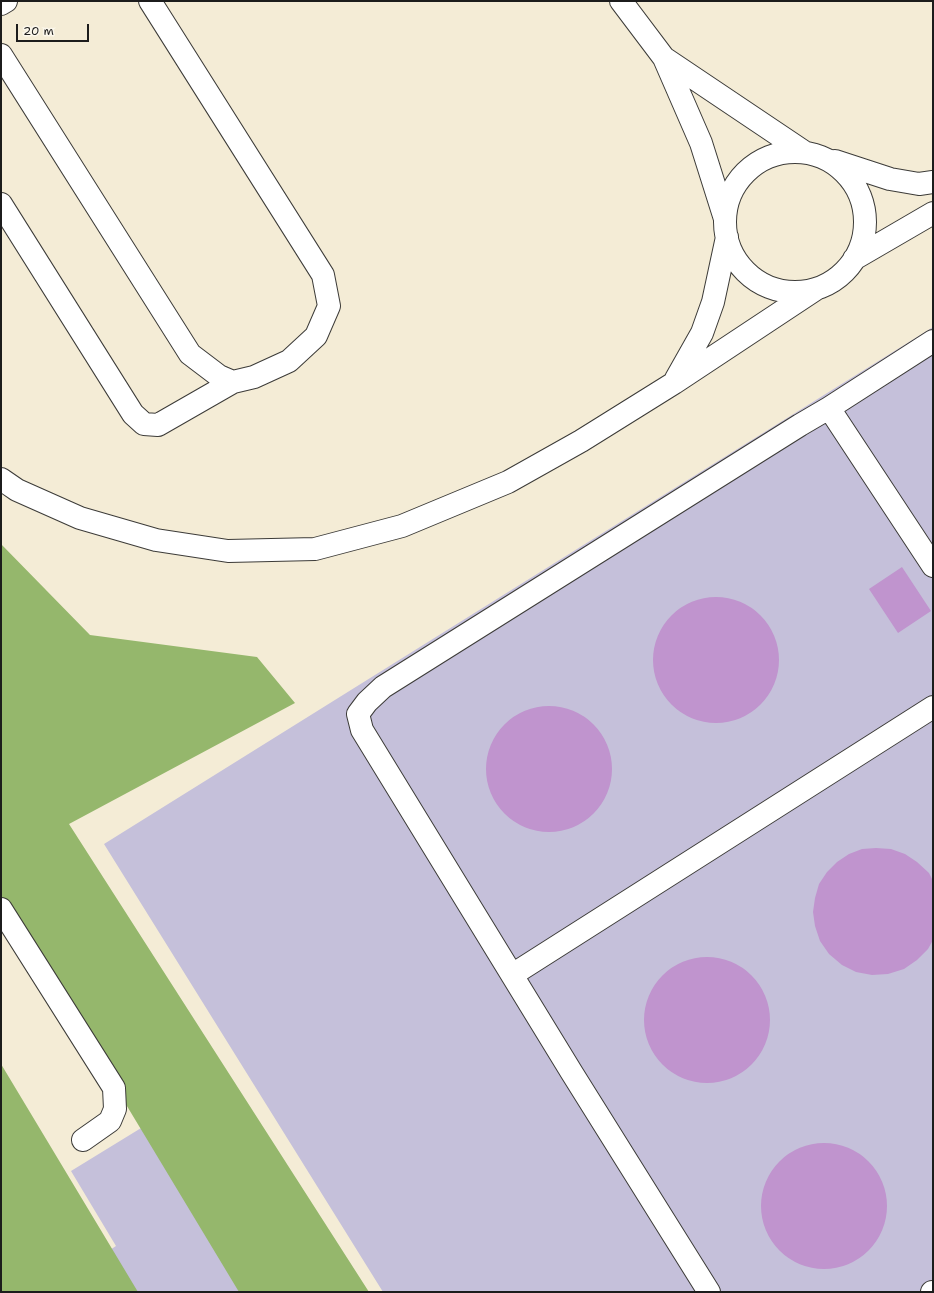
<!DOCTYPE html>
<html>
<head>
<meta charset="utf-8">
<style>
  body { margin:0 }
  #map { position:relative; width:934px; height:1293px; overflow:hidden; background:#f4ecd6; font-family:"Shantell Sans",sans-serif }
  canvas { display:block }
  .frame { position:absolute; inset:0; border:2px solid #1c1c1c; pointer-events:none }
  .scale { position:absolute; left:16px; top:24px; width:73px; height:18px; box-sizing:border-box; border:2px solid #1c1c1c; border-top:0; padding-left:5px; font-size:12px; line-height:14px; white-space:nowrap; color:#1c1c1c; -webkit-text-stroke:3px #fbf7ec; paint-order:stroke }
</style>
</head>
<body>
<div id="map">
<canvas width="934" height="1293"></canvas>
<div class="frame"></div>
<div class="scale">20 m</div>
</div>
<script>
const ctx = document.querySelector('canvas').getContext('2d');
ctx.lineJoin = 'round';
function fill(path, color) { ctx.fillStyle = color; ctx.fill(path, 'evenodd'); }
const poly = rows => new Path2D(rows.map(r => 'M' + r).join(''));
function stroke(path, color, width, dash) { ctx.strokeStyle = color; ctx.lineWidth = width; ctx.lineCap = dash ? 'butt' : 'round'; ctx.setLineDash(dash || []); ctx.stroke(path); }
fill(poly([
  [933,327,933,1292,383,1292,104,844],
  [146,1125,248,1292,112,1292,93,1261,116,1246,71,1171]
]), '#c5c0da');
fill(poly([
  [1,544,90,635,257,657,295,703,69,824,369,1292,239,1292,1,897],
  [1,1064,138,1292,1,1292]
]), '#95b76c');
fill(poly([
  [902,567,931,611,898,633,869,589],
  '653 660a63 63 0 1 1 126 0a63 63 0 1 1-126 0Z',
  '486 769a63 63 0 1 1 126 0a63 63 0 1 1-126 0Z',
  [876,848,891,849,905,854,917,862,929,873,933,881,933,940,928,949,917,960,904,969,888,974,872,975,856,972,842,965,829,954,820,941,815,926,813,912,815,898,819,884,827,872,837,862,849,854,862,849],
  '644 1020a63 63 0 1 1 126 0a63 63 0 1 1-126 0Z',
  '761 1206a63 63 0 1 1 126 0a63 63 0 1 1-126 0Z'
]), '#c094ce');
const minor = poly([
  [621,1,664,58,701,143,725,219],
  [1,4,6,1],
  [1,55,190,354,219,376,233,382,254,377,289,361,316,336,329,306,323,275,150,1],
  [664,58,804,152],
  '725 222a70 70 0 1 1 140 0a70 70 0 1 1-140 0Z',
  [835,161,890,179,919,184,933,182],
  [1,204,133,414,144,424,158,425,233,382],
  [854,259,933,213],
  [676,379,702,333,713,302,727,237],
  [829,408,933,341],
  [1,479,17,490,80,518,156,540,228,551,315,549,402,526,508,482,581,441,674,383,816,289],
  [1,909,114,1088,115,1109,110,1121,83,1140],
  [512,975,933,707],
  [709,1292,572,1073,362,730,358,714,367,702,383,687,800,425,829,408,933,566],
  [932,1292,933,1292]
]);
stroke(minor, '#3c3b38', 24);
stroke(minor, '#fff', 22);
</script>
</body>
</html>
